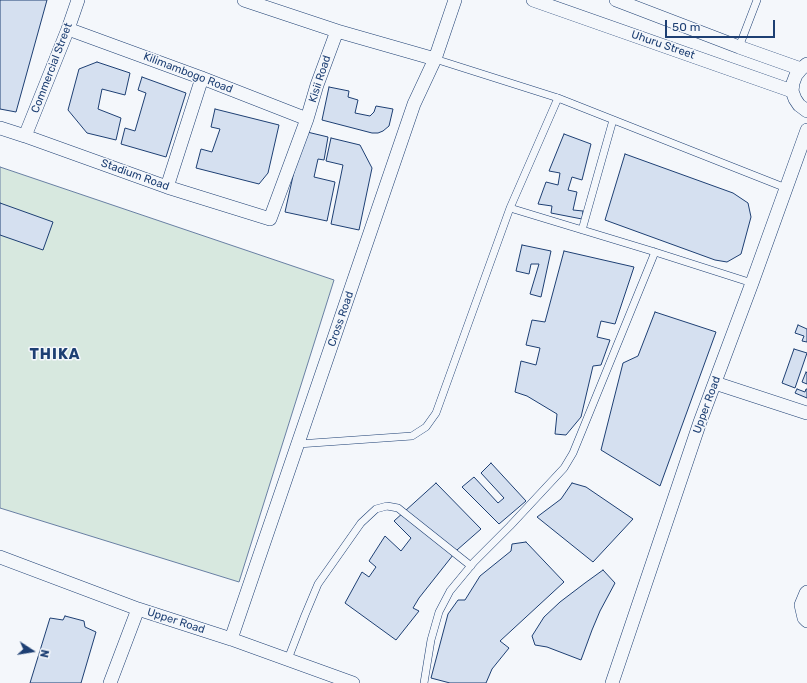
<!DOCTYPE html>
<html>
<head>
<meta charset="utf-8">
<style>
  body { margin:0 }
  #map { position:relative; width:807px; height:683px; overflow:hidden; background:#f4f7fb; font-family:Rubik,sans-serif }
  canvas { display:block }
  .north { position:absolute; left:12px; top:631px; width:40px; height:40px; -webkit-text-stroke:3px #f4f7fb; paint-order:stroke; rotate:102deg; font-size:11px; font-weight:700; line-height:16px; text-align:center; color:#1d3f73 }
  .north::after { content:''; display:block; margin:auto; width:14px; height:18px; background:#1d3f73; clip-path:polygon(50% 0,100% 100%,50% 72%,0 100%) }
  .scale { position:absolute; left:665px; top:20px; width:110px; height:18px; box-sizing:border-box; border:2px solid #1d3f73; border-top:0; padding-left:5px; font-size:12px; line-height:14px; white-space:nowrap; color:#1d3f73; -webkit-text-stroke:3px #f4f7fb; paint-order:stroke }
</style>
</head>
<body>
<div id="map">
<canvas width="807" height="683"></canvas>
<div class="north">N</div>
<div class="scale">50 m</div>
</div>
<script>
const ctx = document.querySelector('canvas').getContext('2d');
ctx.lineJoin = 'round';
function fill(path, color) { ctx.fillStyle = color; ctx.fill(path, 'evenodd'); }
const poly = rows => new Path2D(rows.map(r => 'M' + r).join(''));
function stroke(path, color, width, dash) { ctx.strokeStyle = color; ctx.lineWidth = width; ctx.lineCap = dash ? 'butt' : 'round'; ctx.setLineDash(dash || []); ctx.stroke(path); }
function write(font, color, halo, rows, align = 'center') {
  ctx.font = font + ' Rubik,sans-serif'; ctx.lineWidth = 3; ctx.setLineDash([]); ctx.textBaseline = 'middle'; ctx.strokeStyle = halo; ctx.fillStyle = color; for (const [text, x, y, turn = 0] of rows) {
    ctx.save(); ctx.translate(x, y); ctx.rotate((+turn || 0) * Math.PI / 180); ctx.textAlign = isNaN(turn) ? turn : align; if (halo) ctx.strokeText(text, 0, 0); ctx.fillText(text, 0, 0); ctx.restore();
  }
}
const green = poly([
  [0,167,334,280,239,582,0,508,0,167]
]);
fill(green, '#d7e8df');
stroke(green, '#687fa3', 1);
const building = poly([
  [0,0,47,0,16,112,0,109,0,0],
  [97,62,130,73,125,95,102,89,98,109,121,118,116,140,87,133,68,110,79,69,97,62],
  [142,77,186,93,166,157,121,144,125,128,135,131,146,93,138,90,142,77],
  [329,87,349,91,348,97,358,100,355,113,370,116,374,112,376,106,393,109,389,126,383,131,378,133,372,133,322,120,329,87],
  [215,109,279,125,268,173,259,184,196,168,201,149,212,152,220,129,211,127,215,109],
  [303,131,328,137,324,160,318,159,314,177,335,182,327,221,285,212,303,131],
  [564,134,591,144,582,180,572,177,568,190,577,192,573,210,583,211,582,219,551,213,552,206,538,204,546,182,558,185,560,173,549,171,564,134],
  [331,138,360,145,372,168,359,230,331,224,343,165,326,161,331,138],
  [625,154,733,193,748,203,751,217,741,254,727,262,715,260,605,220,625,154],
  [0,203,53,222,43,250,0,235,0,203],
  [522,245,551,251,541,297,530,294,539,264,531,264,529,274,516,271,522,245],
  [564,251,634,267,615,324,601,321,597,337,610,340,601,365,593,366,581,417,566,435,555,434,557,414,527,396,515,392,521,361,536,365,540,348,526,345,532,320,545,322,564,251],
  [655,312,716,332,660,486,601,450,623,363,638,356,655,312],
  [798,325,807,329,807,342,802,341,804,336,795,333,798,325],
  [794,349,807,353,795,388,782,383,794,349],
  [806,372,807,373,807,384,802,382,806,372],
  [797,389,805,392,806,389,807,389,807,398,795,393,797,389],
  [491,463,526,501,499,524,462,487,474,477,498,503,504,498,481,473,491,463],
  [436,483,481,529,457,550,419,598,413,608,419,611,396,640,345,603,362,572,369,577,376,567,369,561,385,536,401,551,411,538,394,521,436,483],
  [572,483,586,487,633,519,593,562,537,517,561,499,572,483],
  [526,542,564,582,500,641,509,648,492,669,486,683,450,683,431,678,448,614,458,600,465,600,480,576,511,551,512,544,526,542],
  [603,570,615,583,600,611,592,630,581,660,547,647,535,645,532,636,544,617,560,602,585,583,603,570],
  [65,616,84,621,85,627,96,632,81,683,30,683,50,618,63,620,65,616]
]);
fill(building, '#d5e0f0');
stroke(building, '#1d3f73', 1);
const service = poly([
  [739,47,757,0],
  [435,59,558,98,786,188],
  [510,208,655,252,752,283],
  [582,230,613,120],
  [298,444,412,436,426,427,436,413,510,208,558,98],
  [288,659,305,615,318,584,361,523,376,509,387,506,398,508,471,566],
  [424,683,431,640,439,612,450,591,474,562,510,526,564,468,573,453,655,252]
]);
const minor = poly([
  [533,0,792,91],
  [616,0,739,47,801,69],
  [68,29,202,78,307,119],
  [337,31,435,59],
  [807,64,801,69,796,75,793,83,792,91,795,99,799,105,807,111],
  [0,128,25,136,167,187,270,219,307,119,317,85,337,31,244,0],
  [25,136,68,29,78,0],
  [167,187,202,78],
  [715,383,807,413],
  [0,557,138,609,231,639,353,683],
  [807,592,806,593,801,605,804,618,807,621],
  [231,639,414,104,435,59,455,0],
  [110,683,138,609],
  [612,683,700,422,752,283,807,130]
]);
stroke(service, '#1d3f73', 8);
stroke(minor, '#1d3f73', 14);
stroke(service, '#f4f7fb', 7);
stroke(minor, '#f4f7fb', 13);
write('11px', '#1d3f73', '#f4f7fb', [
  ["Uhuru Street",663,45,19],
  ["Commercial Street",52,68,-69],
  ["Kilimambogo Road",188,73,21],
  ["Kisii Road",320,79,-72],
  ["Stadium Road",135,175,20],
  ["Cross Road",341,319,-71],
  ["Upper Road",707,405,-70],
  ["Upper Road",176,621,18]
]);
ctx.letterSpacing = '1px';
write('bold 15px', '#1d3f73', '#f4f7fb', [
  ["THIKA",55,355]
]);
ctx.letterSpacing = '0px';
</script>
</body>
</html>
